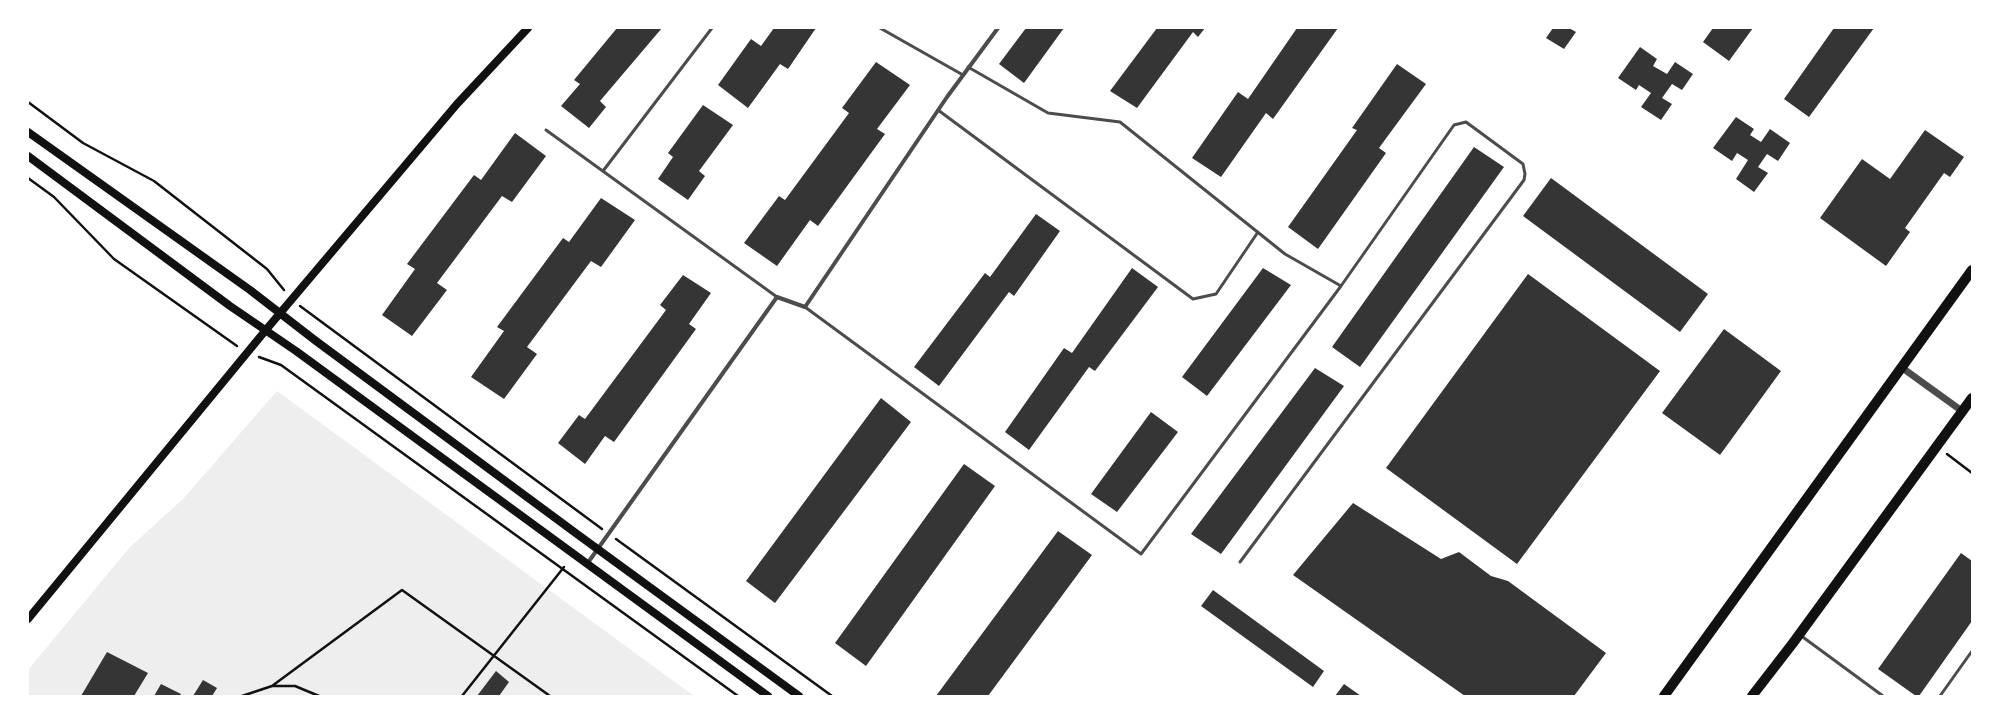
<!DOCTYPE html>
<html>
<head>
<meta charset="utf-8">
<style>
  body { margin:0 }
  #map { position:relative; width:2000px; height:724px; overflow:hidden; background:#fff; font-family:"Alegreya Sans",sans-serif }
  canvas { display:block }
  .frame { position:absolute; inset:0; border:29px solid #fff; pointer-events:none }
</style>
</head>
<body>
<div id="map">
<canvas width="2000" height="724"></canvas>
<div class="frame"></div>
</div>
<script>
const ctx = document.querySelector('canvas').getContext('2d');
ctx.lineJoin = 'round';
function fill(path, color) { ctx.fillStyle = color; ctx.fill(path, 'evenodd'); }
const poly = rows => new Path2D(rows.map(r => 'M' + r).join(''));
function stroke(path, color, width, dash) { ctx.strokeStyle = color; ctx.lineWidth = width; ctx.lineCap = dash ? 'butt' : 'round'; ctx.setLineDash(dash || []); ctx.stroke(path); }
fill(poly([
  [277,391,694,696,28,696,28,670,130,547,183,499]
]), '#eee');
fill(poly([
  [617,28,662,28,600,101,606,107,589,128,561,106,580,84,574,80],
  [774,28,816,28,788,69,780,64,748,108,718,85,751,39,761,46],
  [1026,28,1064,28,1024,83,999,64],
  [1157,28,1205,28,1198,37,1193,32,1137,108,1110,91],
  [1297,28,1338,28,1273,119,1266,113,1221,177,1192,158,1238,92,1248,99],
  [1553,28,1569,28,1576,32,1564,49,1546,38],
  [1713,28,1753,28,1729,61,1703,42],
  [1834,28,1874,28,1809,117,1784,99],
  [1640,47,1657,59,1653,66,1667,74,1675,62,1693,74,1682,90,1672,84,1662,98,1672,104,1661,120,1641,107,1651,93,1639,85,1636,90,1618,78],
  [876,62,910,85,877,129,885,134,818,226,810,220,777,266,744,243,779,196,785,200,849,113,842,108],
  [1397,64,1426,84,1379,148,1386,153,1318,249,1288,227,1357,130,1352,128],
  [703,105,733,125,699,171,705,176,688,200,658,179,673,157,668,153],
  [1736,117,1754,129,1750,135,1761,142,1770,129,1790,143,1778,161,1767,154,1758,167,1768,173,1754,192,1736,179,1748,160,1737,153,1732,161,1713,148],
  [1925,130,1964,157,1950,177,1944,173,1905,228,1910,232,1886,266,1820,218,1862,159,1890,179],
  [515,133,546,156,512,202,502,196,437,283,447,290,412,336,382,315,415,269,407,264,474,175,481,180],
  [1474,147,1504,167,1360,367,1332,347],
  [1551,178,1708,294,1680,332,1523,216],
  [601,198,635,220,601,267,591,261,527,347,537,354,504,399,471,377,504,331,497,327,563,238,569,242],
  [1036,214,1060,231,1014,296,1009,292,939,386,914,367,985,273,990,277],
  [1132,268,1158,287,1095,371,1089,367,1029,450,1005,432,1064,348,1072,353],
  [1263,268,1291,285,1207,396,1182,377],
  [1528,274,1660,371,1517,564,1386,468],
  [683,275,711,293,689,324,696,329,614,442,605,436,585,464,558,443,579,415,585,419,666,310,660,305],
  [1724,329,1781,371,1720,455,1662,413],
  [1315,368,1344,386,1221,554,1191,534],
  [881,398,911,422,775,603,746,581],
  [1151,412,1178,432,1117,512,1091,494],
  [964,464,995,486,866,666,835,643],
  [1353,503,1441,559,1459,552,1491,576,1508,581,1606,653,1574,696,1465,696,1293,575],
  [1058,531,1092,555,988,696,936,696],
  [1961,553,1972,561,1972,621,1919,696,1916,696,1878,669],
  [1213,590,1324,671,1313,687,1201,606],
  [107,652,148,673,134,696,81,696],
  [496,671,509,682,499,696,477,696],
  [203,680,217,688,212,696,193,696],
  [161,684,181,694,180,696,154,696],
  [1344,684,1361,696,1335,696]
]), '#353535');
stroke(poly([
  [28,102,83,143,154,181,267,269,284,290],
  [28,178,54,197,114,259,237,346],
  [300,306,602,529],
  [259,357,281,365,738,696],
  [1947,454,1972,473],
  [616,539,832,696],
  [272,686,402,590,550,696],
  [242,696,272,686,295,686,319,696],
  [462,696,564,567]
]), '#111', 2.5);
stroke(poly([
  [880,28,963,75],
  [968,67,1048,113,1120,122,1285,254,1341,286,1454,125,1466,122,1523,164,1525,174,1524,180,1240,562],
  [938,110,1193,299,1216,294,1258,232],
  [546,130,777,297],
  [603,171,712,28],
  [805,307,1141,554,1341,286],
  [1800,635,1883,696],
  [1940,696,1972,651]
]), '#4c4c4c', 3);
stroke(poly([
  [587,564,777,297,805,307,947,97,998,28]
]), '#4c4c4c', 4);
stroke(poly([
  [1901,367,1962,411]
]), '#4c4c4c', 7);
stroke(poly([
  [28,132,250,290,316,341,577,534,799,696],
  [28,156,230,306,296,351,768,696],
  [28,619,265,331,457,104,528,28]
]), '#111', 8);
stroke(poly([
  [1664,696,1972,270],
  [1752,696,1793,643,1972,398]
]), '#111', 10);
</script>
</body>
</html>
